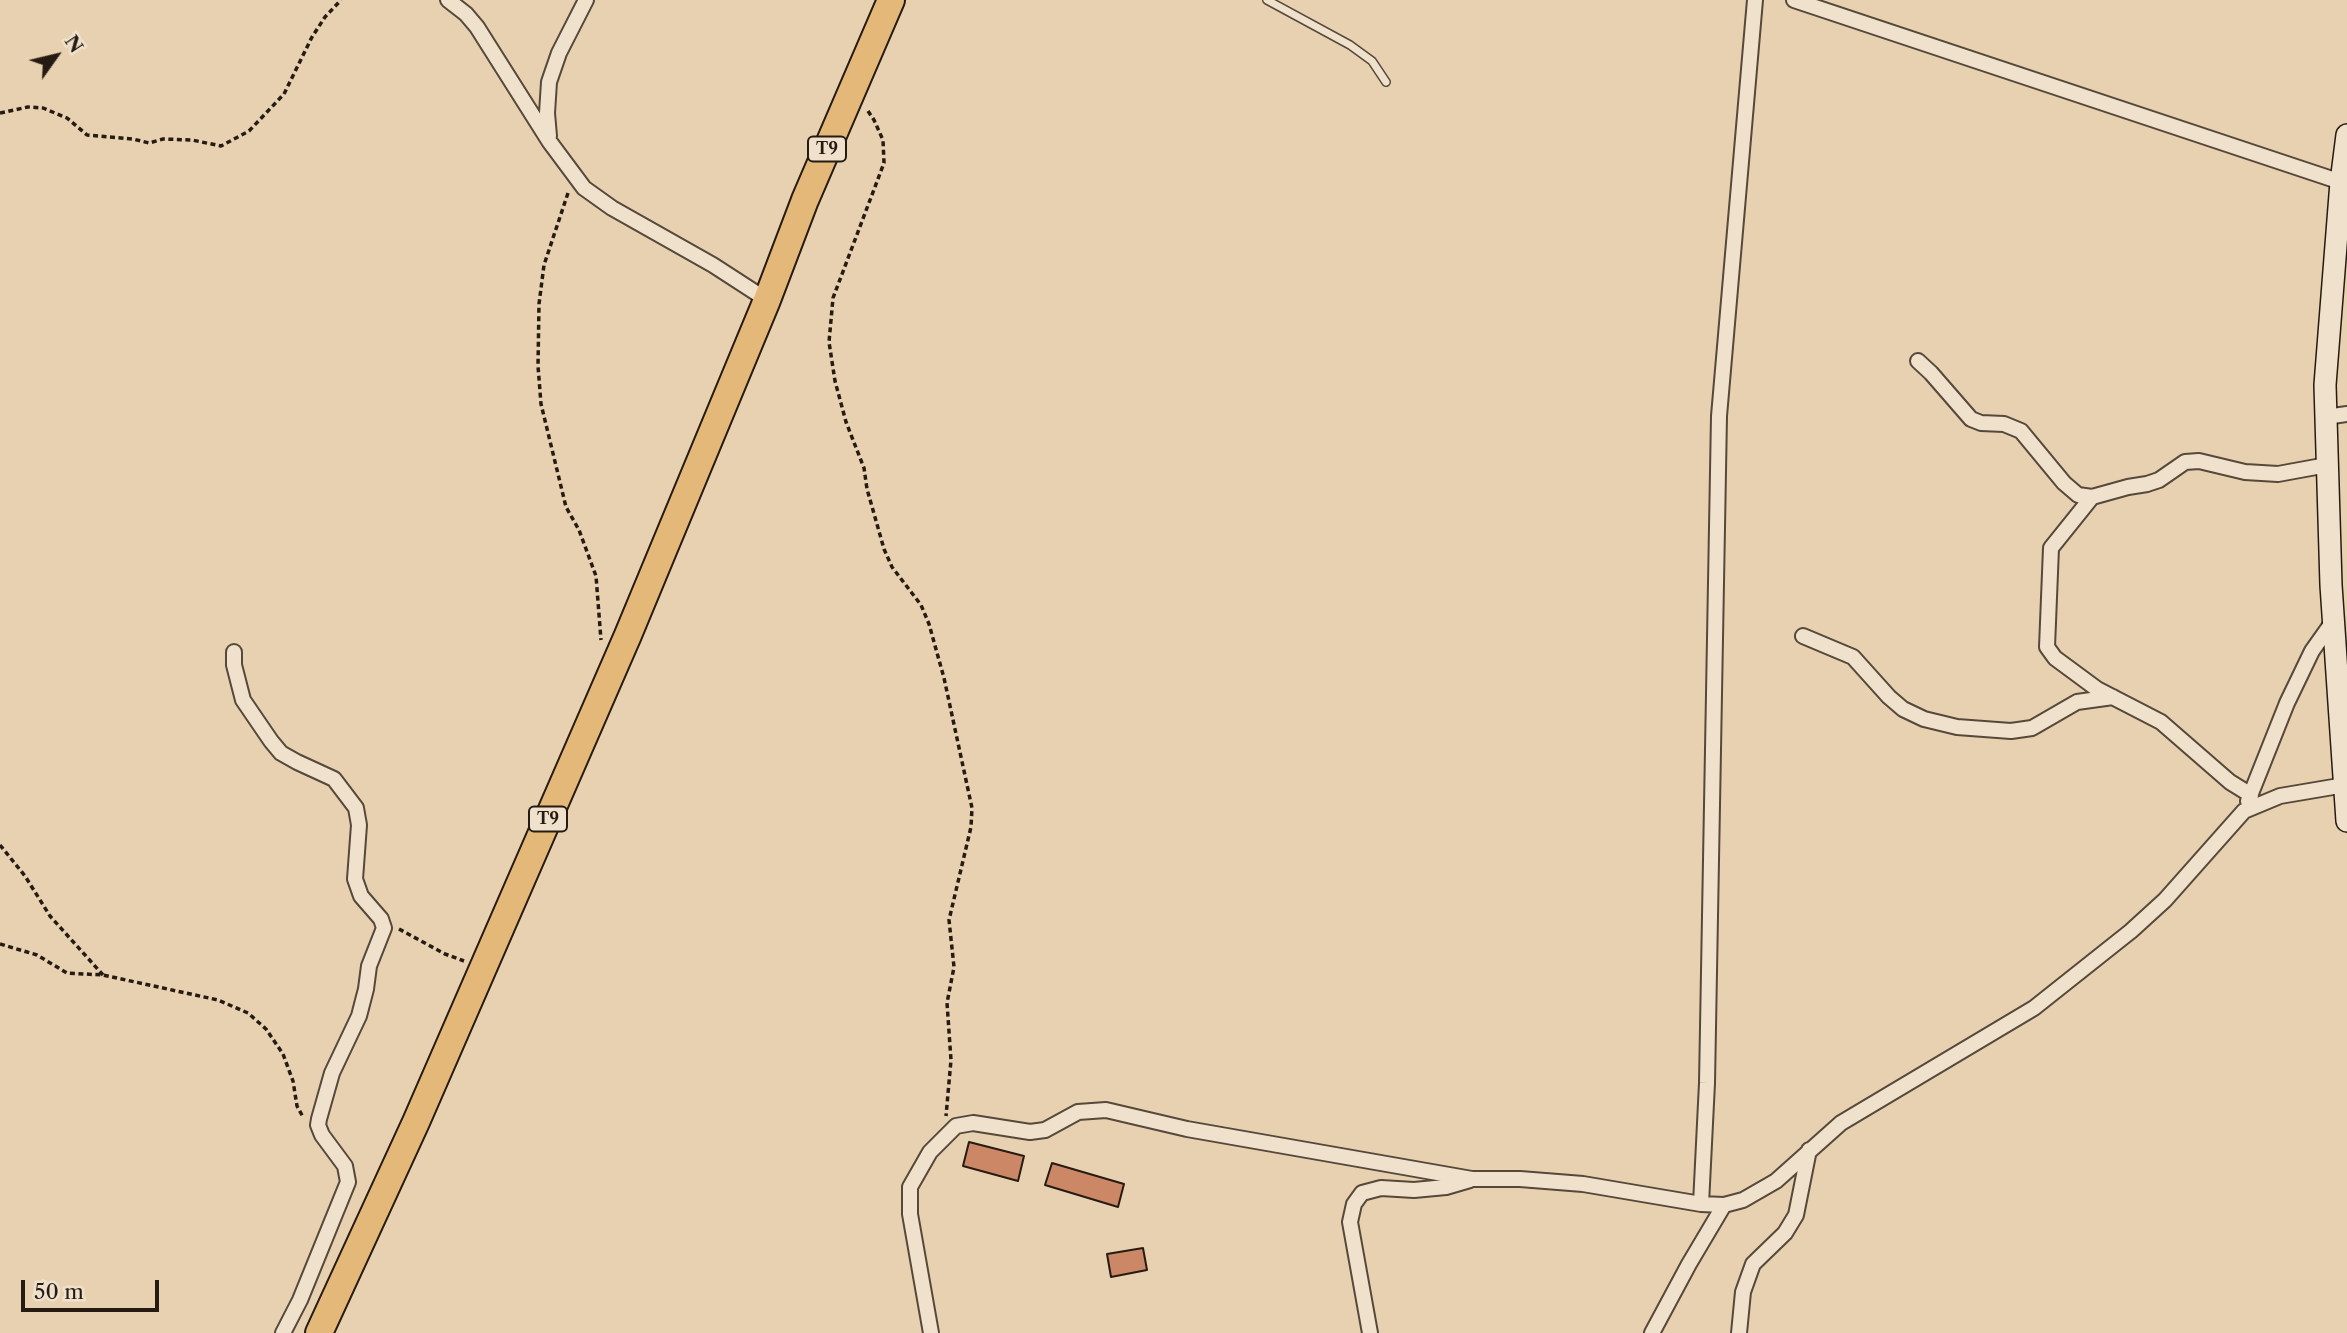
<!DOCTYPE html>
<html>
<head>
<meta charset="utf-8">
<style>
  body { margin:0 }
  #map { position:relative; width:2347px; height:1333px; overflow:hidden; background:#e7d1b0; font-family:"Libre Caslon Text",serif }
  canvas { display:block }
  .north { position:absolute; left:21px; top:21px; width:70px; height:70px; -webkit-text-stroke:5px #efe1cc; paint-order:stroke; rotate:56deg; font-size:19px; font-weight:700; line-height:28px; text-align:center; color:#261b13 }
  .north::after { content:''; display:block; margin:auto; width:24px; height:32px; background:#261b13; clip-path:polygon(50% 0,100% 100%,50% 72%,0 100%) }
  .scale { position:absolute; left:21px; top:1280px; width:138px; height:32px; box-sizing:border-box; border:4px solid #261b13; border-top:0; padding-left:9px; font-size:21px; line-height:24px; white-space:nowrap; color:#261b13; -webkit-text-stroke:5px #efe1cc; paint-order:stroke }
</style>
</head>
<body>
<div id="map">
<canvas width="2347" height="1333"></canvas>
<div class="north">N</div>
<div class="scale">50 m</div>
</div>
<script>
const ctx = document.querySelector('canvas').getContext('2d');
ctx.lineJoin = 'round';
function fill(path, color) { ctx.fillStyle = color; ctx.fill(path, 'evenodd'); }
const poly = rows => new Path2D(rows.map(r => 'M' + r).join(''));
function stroke(path, color, width, dash) { ctx.strokeStyle = color; ctx.lineWidth = width; ctx.lineCap = dash ? 'butt' : 'round'; ctx.setLineDash(dash || []); ctx.stroke(path); }
function write(font, color, halo, rows, align = 'center') {
  ctx.font = font + ' "Libre Caslon Text",serif'; ctx.lineWidth = 5; ctx.setLineDash([]); ctx.textBaseline = 'middle'; ctx.strokeStyle = halo; ctx.fillStyle = color; for (const [text, x, y, turn = 0] of rows) {
    ctx.save(); ctx.translate(x, y); ctx.rotate((+turn || 0) * Math.PI / 180); ctx.textAlign = isNaN(turn) ? turn : align; if (halo) ctx.strokeText(text, 0, 0); ctx.fillText(text, 0, 0); ctx.restore();
  }
}
const building = poly([
  [969,1142,1024,1156,1018,1181,963,1166,969,1142],
  [1052,1163,1124,1184,1118,1207,1045,1185,1052,1163],
  [1143,1248,1147,1270,1111,1277,1107,1254,1143,1248]
]);
fill(building, '#cc8766');
stroke(building, '#261b13', 2);
const lane = poly([
  [1267,0,1350,45,1372,61,1386,82]
]);
const street = poly([
  [448,0,466,14,477,27,549,141,584,188,612,208,713,265,767,300],
  [1794,0,2341,182],
  [549,136,547,113,549,82,559,53,586,0],
  [1918,361,1931,373,1971,419,1981,423,2004,424,2021,431,2064,483,2078,495,2092,497,2128,487,2147,484,2159,480,2185,462,2199,461,2245,472,2278,474,2327,465],
  [2326,417,2347,414],
  [2092,497,2051,548,2047,647,2055,658,2097,689,2161,722,2230,782,2251,795],
  [1803,636,1853,657,1889,697,1903,709,1924,719,1957,727,2011,731,2032,728,2077,702,2113,697],
  [234,652,234,665,243,700,271,741,281,753,297,762,334,779,356,808,359,825,355,879,361,896,381,919,384,928,369,966,366,989,359,1016,332,1073,319,1119,318,1125,322,1135,345,1166,348,1182,300,1300,283,1333],
  [2248,801,2287,703,2312,651,2334,620],
  [1701,1204,1707,1083,1719,416,1755,0],
  [931,1333,910,1214,910,1187,930,1152,956,1126,973,1123,1030,1132,1045,1130,1078,1112,1106,1110,1187,1129,1472,1179,1520,1179,1583,1184,1701,1204,1724,1205,1743,1200,1776,1181,1841,1123,2034,1008,2131,931,2165,900,2244,811,2280,796,2345,785],
  [1370,1333,1350,1222,1354,1204,1362,1193,1381,1188,1414,1190,1446,1187,1470,1180],
  [1652,1333,1689,1264,1724,1205],
  [1739,1333,1743,1292,1753,1264,1785,1233,1796,1215,1809,1150]
]);
const secondary = poly([
  [2347,135,2341,182,2325,385,2331,585,2347,821]
]);
const highway = poly([
  [319,1333,416,1122,628,635,767,300,805,200,891,0]
]);
stroke(lane, '#56483a', 10);
stroke(street, '#56483a', 18);
stroke(secondary, '#261b13', 24);
stroke(highway, '#261b13', 30);
stroke(poly([
  [868,111,874,120,883,140,884,163,833,298,829,342,835,381,846,422,864,468,867,489,884,549,892,567,921,605,929,624,944,678,972,808,971,827,949,920,954,967,947,1003,951,1060,946,1116],
  [0,113,28,107,43,108,67,118,87,135,133,139,149,143,163,139,192,140,221,146,249,131,284,94,312,37,325,17,341,0],
  [568,193,544,265,539,304,538,366,541,404,566,507,579,530,596,576,601,640],
  [0,845,25,876,50,916,103,975],
  [399,929,445,954,464,961],
  [0,944,37,955,67,973,103,975,218,1000,248,1013,266,1029,283,1054,293,1081,297,1106,303,1117]
]), '#261b13', 3.5, [5, 3.5]);
stroke(lane, '#efe1cc', 7);
stroke(street, '#efe1cc', 14);
stroke(secondary, '#efe1cc', 21);
stroke(highway, '#e4b878', 26);
for (const [x, y, w] of [
  [827,149,38],
  [548,819,38]
]) { const box = new Path2D(); box.roundRect(x - w / 2, y - 12.5, w, 25, 5); ctx.fillStyle = '#efe1cc'; ctx.fill(box); stroke(box, '#261b13', 2); }
write('bold 16px', '#261b13', null, [
  ["T9",827,149],
  ["T9",548,819]
]);
</script>
</body>
</html>
